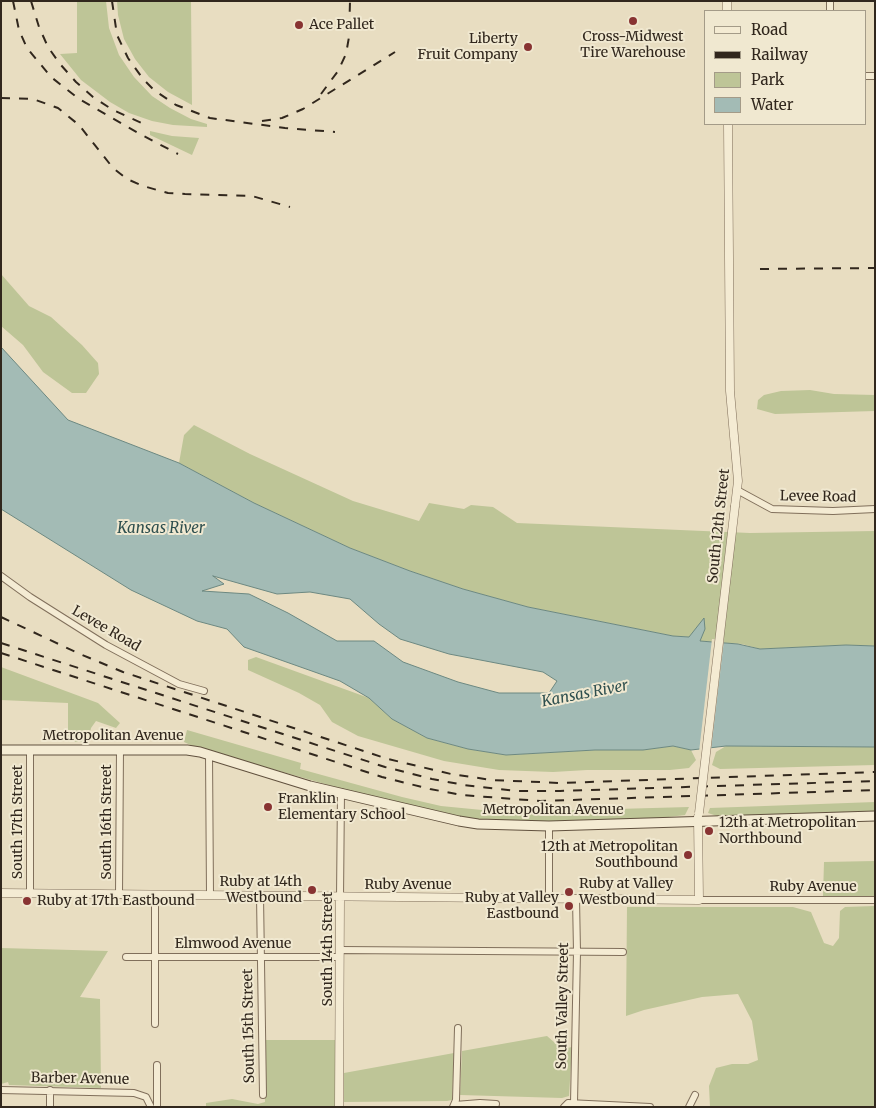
<!DOCTYPE html>
<html>
<head>
<meta charset="utf-8">
<style>
  body { margin:0 }
  #map { position:relative; width:876px; height:1108px; overflow:hidden; background:#e8ddc1; font-family:Merriweather,serif }
  canvas { display:block }
  .frame { position:absolute; inset:0; border:2px solid #31271d; pointer-events:none }
  .legend { position:absolute; left:704px; top:10px; width:162px; height:115px; box-sizing:border-box; background:#f0e8d0; border:1px solid #a49b88; margin:0; padding:6px 9px; list-style:none; font-size:15px; color:#31271d }
  .legend li { display:flex; align-items:center; gap:10px; height:25px }
  .legend b { width:25px; border:1px solid #a49b88 }
</style>
</head>
<body>
<div id="map">
<canvas width="876" height="1108"></canvas>
<div class="frame"></div>
<ul class="legend">
<li><b style="height:6px;background:#f4ebd3"></b>Road</li>
<li><b style="height:6px;background:#31271d"></b>Railway</li>
<li><b style="height:14px;background:#bec597"></b>Park</li>
<li><b style="height:14px;background:#a3bbb5"></b>Water</li>
</ul>
</div>
<script>
const ctx = document.querySelector('canvas').getContext('2d');
ctx.lineJoin = 'round';
function fill(path, color) { ctx.fillStyle = color; ctx.fill(path, 'evenodd'); }
const poly = rows => new Path2D(rows.map(r => 'M' + r).join(''));
function stroke(path, color, width, dash) { ctx.strokeStyle = color; ctx.lineWidth = width; ctx.lineCap = dash ? 'butt' : 'round'; ctx.setLineDash(dash || []); ctx.stroke(path); }
function write(font, color, halo, rows, align = 'center') {
  ctx.font = font + ' Merriweather,serif'; ctx.lineWidth = 4; ctx.setLineDash([]); ctx.textBaseline = 'middle'; ctx.strokeStyle = halo; ctx.fillStyle = color; for (const [text, x, y, turn = 0] of rows) {
    ctx.save(); ctx.translate(x, y); ctx.rotate((+turn || 0) * Math.PI / 180); ctx.textAlign = isNaN(turn) ? turn : align; if (halo) ctx.strokeText(text, 0, 0); ctx.fillText(text, 0, 0); ctx.restore();
  }
}
fill(poly([
  [77,1,106,1,109,28,119,55,134,77,152,96,170,108,191,119,207,124,207,127,173,125,152,121,129,113,110,102,81,80,60,54,77,53],
  [117,1,191,1,192,105,168,92,149,77,135,59,124,39,118,15],
  [150,131,172,136,199,138,192,155,150,135],
  [1,274,29,306,51,317,82,345,98,363,99,374,86,393,72,393,43,372,23,345,1,326],
  [810,390,834,394,875,395,875,411,775,414,757,409,758,400,764,395,781,391],
  [194,425,250,454,353,501,419,521,429,503,464,509,471,505,493,507,517,523,750,533,875,531,875,646,846,645,760,649,742,644,699,641,704,629,697,629,689,637,673,636,528,607,463,589,410,571,350,548,254,503,179,463,184,435],
  [256,657,369,698,392,719,427,738,468,749,506,755,595,750,643,750,673,746,691,750,696,760,689,768,670,770,587,770,553,772,499,770,444,761,358,736,332,722,320,705,299,693,248,670,248,660],
  [1,667,98,703,120,723,116,728,96,721,91,728,88,742,68,742,68,703,1,700],
  [187,730,301,763,300,769,402,797,441,806,482,810,544,811,689,807,685,815,660,818,555,821,505,821,464,818,374,798,195,747,184,742],
  [726,746,875,747,875,765,720,769,712,765,716,752],
  [875,802,875,811,717,816,708,813,710,808],
  [875,861,875,896,823,896,824,862],
  [875,906,875,1107,710,1107,709,1086,716,1068,732,1064,748,1064,758,1060,752,1021,738,994,702,997,644,1010,626,1016,627,907,793,907,811,912,824,943,833,946,839,938,840,911,845,907],
  [1,948,108,951,80,997,100,999,101,1088,9,1085,8,1082,1,1084],
  [547,1036,562,1049,572,1047,569,1096,562,1098,460,1095,462,1051],
  [264,1040,335,1040,336,1107,206,1107,206,1103,232,1099,258,1104,265,1102],
  [454,1053,452,1100,447,1101,344,1102,344,1073]
]), '#bec597');
const water = poly([
  [1,347,68,420,179,463,254,503,350,548,410,571,463,589,528,607,673,636,689,637,704,618,705,629,700,641,738,644,760,649,846,645,875,646,875,747,726,746,691,750,673,746,643,750,595,750,506,755,468,749,427,738,392,719,369,698,340,681,244,647,227,629,197,621,131,590,1,509,1,347],
  [213,576,277,594,310,592,350,599,379,624,400,639,449,654,543,672,557,681,549,693,499,693,458,682,403,662,374,641,337,641,288,613,249,594,202,591,224,584,213,576]
]);
fill(water, '#a3bbb5');
stroke(water, '#6c8881', 1);
fill(poly([
  [712,639,724,640,711,750,699,752]
]), '#e8ddc1');
const minor = poly([
  [830,1,830,11],
  [865,76,875,76],
  [737,490,772,509,833,511,875,509],
  [1,576,30,597,106,645,179,684,204,691],
  [30,750,30,893],
  [209,755,210,895],
  [549,826,549,898],
  [119,895,120,749],
  [260,896,263,1095],
  [340,898,341,792],
  [699,900,875,900],
  [340,950,623,952],
  [126,957,340,957],
  [155,1024,155,896],
  [1,1090,134,1093,146,1097,151,1107],
  [574,1103,577,952,576,898],
  [455,1105,480,1103,496,1104],
  [50,1107,50,1090],
  [157,1107,157,1065],
  [453,1107,456,1100,458,1028],
  [564,1107,568,1103,650,1107],
  [689,1107,695,1095]
]);
const tertiary = poly([
  [727,1,727,11],
  [728,124,730,391,738,481,735,506],
  [1,893,699,900,698,817],
  [339,1107,340,898]
]);
const secondary = poly([
  [1,750,187,750,200,752,310,786,459,821,478,824,549,826,875,816]
]);
stroke(minor, '#806f5b', 8);
stroke(tertiary, '#806f5b', 9);
stroke(secondary, '#61513e', 11);
stroke(minor, '#f4ebd3', 6);
stroke(tertiary, '#f4ebd3', 8);
stroke(secondary, '#f4ebd3', 9);
stroke(poly([
  [13,1,19,30,27,48,51,77,79,99,140,134,178,154],
  [31,1,39,27,48,47,60,64,76,82,93,97,113,110,146,125],
  [112,1,117,35,128,58,143,79,154,90,176,105,210,118,285,128,335,132],
  [321,94,338,71,346,54,349,37,350,1],
  [1,98,33,99,58,108,79,125,113,168,127,179,143,186,168,193,185,194,252,196,290,207],
  [262,121,282,118,303,109,395,52],
  [760,269,875,268],
  [1,617,80,654,123,672,388,759,451,774,492,780,560,783,875,772],
  [1,643,385,767,432,779,464,785,516,791,560,791,875,781],
  [1,653,382,777,430,789,462,795,540,801,875,790]
]), '#31271d', 2, [9, 9]);
const tertiaryBridge = poly([
  [699,813,735,506]
]);
stroke(tertiaryBridge, '#806f5b', 9, []);
stroke(tertiaryBridge, '#f4ebd3', 8);
for (const [x, y, r, color] of [
  [633,21,5,"#883332"],
  [299,25,5,"#883332"],
  [528,47,5,"#883332"],
  [268,807,5,"#883332"],
  [709,831,5,"#883332"],
  [688,855,5,"#883332"],
  [312,890,5,"#883332"],
  [569,892,5,"#883332"],
  [27,901,5,"#883332"],
  [569,906,5,"#883332"]
]) { const dot = new Path2D(); dot.arc(x, y, r, 0, 2 * Math.PI); ctx.fillStyle = color; ctx.fill(dot); stroke(dot, '#f0e8d0', 2); }
write('14px', '#31271d', '#f0e8d0', [
  ["Ace Pallet",309,25],
  ["Cross-Midwest",633,37,"center"],
  ["Tire Warehouse",633,53,"center"],
  ["Liberty",518,39,"right"],
  ["Fruit Company",518,55,"right"],
  ["Franklin",278,799],
  ["Elementary School",278,815],
  ["12th at Metropolitan",719,823],
  ["Northbound",719,839],
  ["12th at Metropolitan",678,847,"right"],
  ["Southbound",678,863,"right"],
  ["Ruby at 14th",302,882,"right"],
  ["Westbound",302,898,"right"],
  ["Ruby at Valley",579,884],
  ["Westbound",579,900],
  ["Ruby at Valley",559,898,"right"],
  ["Eastbound",559,914,"right"],
  ["Ruby at 17th Eastbound",37,901]
], 'left');
write('14px', '#31271d', '#f0e8d0', [
  ["Levee Road",818,497,1],
  ["South 12th Street",719,526,-84],
  ["Levee Road",106,629,30],
  ["Metropolitan Avenue",113,736],
  ["Metropolitan Avenue",553,810],
  ["South 17th Street",18,822,-90],
  ["South 16th Street",107,822,-90],
  ["Ruby Avenue",408,885],
  ["Ruby Avenue",813,887],
  ["Elmwood Avenue",233,944],
  ["South 14th Street",328,949,-90],
  ["South Valley Street",563,1006,-89],
  ["South 15th Street",249,1026,-91],
  ["Barber Avenue",80,1079,1]
]);
write('italic 15px', '#2e4f4e', '#f0e8d0', [
  ["Kansas River",161,529],
  ["Kansas River",585,694,-11]
]);
</script>
</body>
</html>
